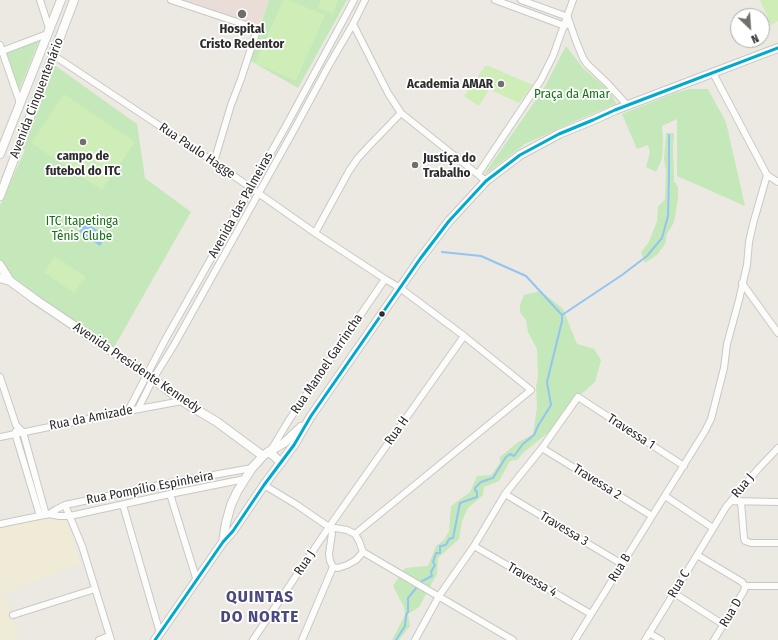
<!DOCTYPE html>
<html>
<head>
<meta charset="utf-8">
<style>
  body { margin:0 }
  #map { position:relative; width:778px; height:640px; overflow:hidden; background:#ece9e2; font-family:"Fira Sans Condensed",sans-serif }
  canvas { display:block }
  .north { position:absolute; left:730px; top:8px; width:40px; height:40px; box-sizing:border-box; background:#fff; border:1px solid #ababab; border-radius:50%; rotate:155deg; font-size:11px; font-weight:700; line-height:16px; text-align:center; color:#2d2d2d }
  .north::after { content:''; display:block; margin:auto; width:14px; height:18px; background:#706f6c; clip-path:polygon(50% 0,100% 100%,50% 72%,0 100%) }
</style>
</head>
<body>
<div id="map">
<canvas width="778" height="640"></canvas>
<div class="north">N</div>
</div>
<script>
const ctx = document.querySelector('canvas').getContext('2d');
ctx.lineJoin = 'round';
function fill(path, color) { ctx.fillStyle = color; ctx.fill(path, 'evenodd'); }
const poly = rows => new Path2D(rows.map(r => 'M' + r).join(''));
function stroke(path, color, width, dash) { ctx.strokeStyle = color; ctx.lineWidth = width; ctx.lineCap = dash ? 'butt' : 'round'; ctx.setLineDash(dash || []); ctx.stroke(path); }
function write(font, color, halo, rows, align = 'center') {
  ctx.font = font + ' "Fira Sans Condensed",sans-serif'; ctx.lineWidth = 3.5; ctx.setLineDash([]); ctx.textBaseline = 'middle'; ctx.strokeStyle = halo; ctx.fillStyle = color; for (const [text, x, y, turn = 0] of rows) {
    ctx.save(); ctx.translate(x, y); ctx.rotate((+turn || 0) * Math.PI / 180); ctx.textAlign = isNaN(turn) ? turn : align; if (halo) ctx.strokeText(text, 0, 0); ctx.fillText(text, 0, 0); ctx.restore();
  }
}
fill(poly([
  [66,518,80,563,0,595,0,527,42,519,58,519],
  [5,596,19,640,0,640,0,598]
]), '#efebd6');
fill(poly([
  [178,0,269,0,259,27]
]), '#eaddd8');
fill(poly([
  [269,0,347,0,298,88,249,60],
  [40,38,16,98,1,54],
  [566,46,583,68,607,89,612,95,616,104,573,122,525,144,483,176,544,88],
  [50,62,137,124,145,178,191,212,113,349,8,278,0,264,0,205,25,150,17,145],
  [690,89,708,89,726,122,745,206,677,176,677,119,662,126,663,140,662,159,656,172,646,167,650,152,648,145,637,149,622,114,675,93],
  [666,133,674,133,673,147,674,175,674,181,678,187,678,198,674,222,667,234,665,244,657,255,645,263,641,252,649,242,657,221,658,207,665,199,666,172,664,159],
  [541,291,563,309,577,344,594,349,601,360,595,382,578,397,575,406,550,431,524,452,517,460,510,461,499,481,484,487,483,495,468,508,462,521,459,539,438,558,437,574,419,607,408,614,410,626,399,640,392,640,405,615,404,607,393,586,405,568,428,566,436,546,444,540,449,531,451,506,470,492,477,476,491,475,500,463,500,457,517,443,533,434,537,408,536,387,538,377,537,349,528,332,526,320,520,312,520,305,524,295]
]), '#c4e8b9');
fill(poly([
  [283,0,289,0,325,15,296,81,255,63],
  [321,0,338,0,333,14,318,8],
  [760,0,778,0,778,21,771,25],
  [486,65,533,85,519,103,489,89,479,106,464,96],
  [64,94,135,142,102,190,31,143],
  [55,256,86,277,74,293,44,272]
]), '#ceedb7');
fill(poly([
  [85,222,106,236,100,246,79,232]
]), '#92c5f1');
stroke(poly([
  [562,315,622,275,647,256,662,238,668,216,669,177,669,135],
  [396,640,405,626,406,615,408,612,408,598,422,581,432,576,431,572,435,565,433,562,436,553,440,553,440,546,446,545,449,539,453,538,460,503,477,497,477,492,475,490,475,488,481,482,493,478,506,457,510,454,514,456,523,444,534,435,538,426,551,405,547,382,562,321,562,315,526,276,481,256,442,252]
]), '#92c5f1', 2);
const street = poly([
  [40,0,49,28],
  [171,0,249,26,255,30,256,33,241,79,231,105,214,162],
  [495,0,565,26],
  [521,0,568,17],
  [568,18,576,41,583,58,587,64,607,83,628,106],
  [353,24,388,93,401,113,486,181],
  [0,45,20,103],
  [0,52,47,34],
  [53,55,214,162,315,233,385,279,400,288,464,336,531,390,355,534],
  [478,174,541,80,553,56,573,0],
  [767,175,778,182],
  [315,233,349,171,358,158,369,146,401,113],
  [742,283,778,333],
  [0,377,16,425,23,432,46,515],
  [138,409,153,379,174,345,295,128,329,65,353,24,365,0],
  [128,411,165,340,287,124,354,0],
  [16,431,15,433,40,516],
  [0,437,128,411,182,401],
  [542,448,652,516],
  [271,450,289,420,385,279],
  [264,485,297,505,329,527,347,530,355,534,359,541,363,552,513,640],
  [170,494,197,581],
  [505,494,622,564],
  [665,496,713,528],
  [731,501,778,502],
  [741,502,744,538,745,541,751,543,778,543],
  [65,505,82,546,111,640],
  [123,505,160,633],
  [49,514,57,509,65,505,169,483,252,468],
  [0,524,49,514,59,516,70,516,170,494,245,479],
  [474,546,591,614],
  [697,555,742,582,745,586],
  [333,567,338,568,347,565,356,560,363,552],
  [745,586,778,586],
  [674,593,724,625],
  [13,615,95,589],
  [649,633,661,640],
  [99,640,109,636],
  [253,640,329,527,464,336],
  [302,640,333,567,330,561,329,554,332,533,329,527],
  [415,640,439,596,474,546,505,494,542,448,578,397,684,466],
  [575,640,705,431,711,419,724,368,727,344,739,300,747,265,749,242,753,224,767,175,713,73],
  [645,640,674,593,726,507,759,468,778,448],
  [714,640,744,591,745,586]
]);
const secondary = poly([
  [0,154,61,0],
  [0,196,74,0],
  [0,265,10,281],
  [0,278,10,281,36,300,153,379,182,401,217,422,263,456],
  [268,452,273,455,281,463],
  [223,542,226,523,231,505,237,492,245,479,252,468,263,456,268,452,284,443,301,427],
  [155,640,223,542,233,531,264,485,294,445,311,416,420,259,449,221,486,181,520,155,559,134,593,120,615,110,778,48]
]);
stroke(street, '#c9c8c7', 8);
stroke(secondary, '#c9c8c7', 10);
stroke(street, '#fcfcfb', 6);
stroke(secondary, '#fcfcfb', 8);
stroke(poly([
  [155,640,223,542,233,531,264,485,294,445,311,416,420,259,449,221,486,181,520,155,559,134,593,120,615,110,778,48]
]), '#00a9ce', 3);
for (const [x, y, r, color] of [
  [242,14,5,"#706f6c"],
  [501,84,4,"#706f6c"],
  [83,142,4,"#706f6c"],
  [415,165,4,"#706f6c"],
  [382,314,3.5,"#2d2d2d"]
]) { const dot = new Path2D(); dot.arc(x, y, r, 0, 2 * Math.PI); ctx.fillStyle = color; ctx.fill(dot); stroke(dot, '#fff', 1.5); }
write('bold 13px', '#2d2d2d', '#fff', [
  ["Hospital",242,29],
  ["Cristo Redentor",242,44],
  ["Academia AMAR",493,84,"right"],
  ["campo de",83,156],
  ["futebol do ITC",83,171],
  ["Justiça do",423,158,"left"],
  ["Trabalho",423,173,"left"]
]);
write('13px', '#167116', '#fff', [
  ["Praça da Amar",572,94],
  ["ITC Itapetinga",82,221],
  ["Tênis Clube",82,236]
]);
write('13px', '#2d2d2d', '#fff', [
  ["Avenida Cinquentenário",37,98,-69],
  ["Rua Paulo Hagge",197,151,34],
  ["Avenida das Palmeiras",241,205,-61],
  ["Rua Manoel Garrincha",327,364,-56],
  ["Avenida Presidente Kennedy",137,368,34],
  ["Rua da Amizade",91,418,-11],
  ["Rua H",397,431,-55],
  ["Travessa 1",631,432,33],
  ["Travessa 2",597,482,32],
  ["Rua J",743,486,-50],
  ["Rua Pompílio Espinheira",150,488,-11],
  ["Travessa 3",564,529,31],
  ["Rua J",305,563,-56],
  ["Rua B",620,568,-58],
  ["Travessa 4",532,580,30],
  ["Rua C",679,584,-59],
  ["Rua D",731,613,-59]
]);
ctx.letterSpacing = '1px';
write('bold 17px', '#4b4981', '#fff', [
  ["QUINTAS",260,597],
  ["DO NORTE",260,617]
]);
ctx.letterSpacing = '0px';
</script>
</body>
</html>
